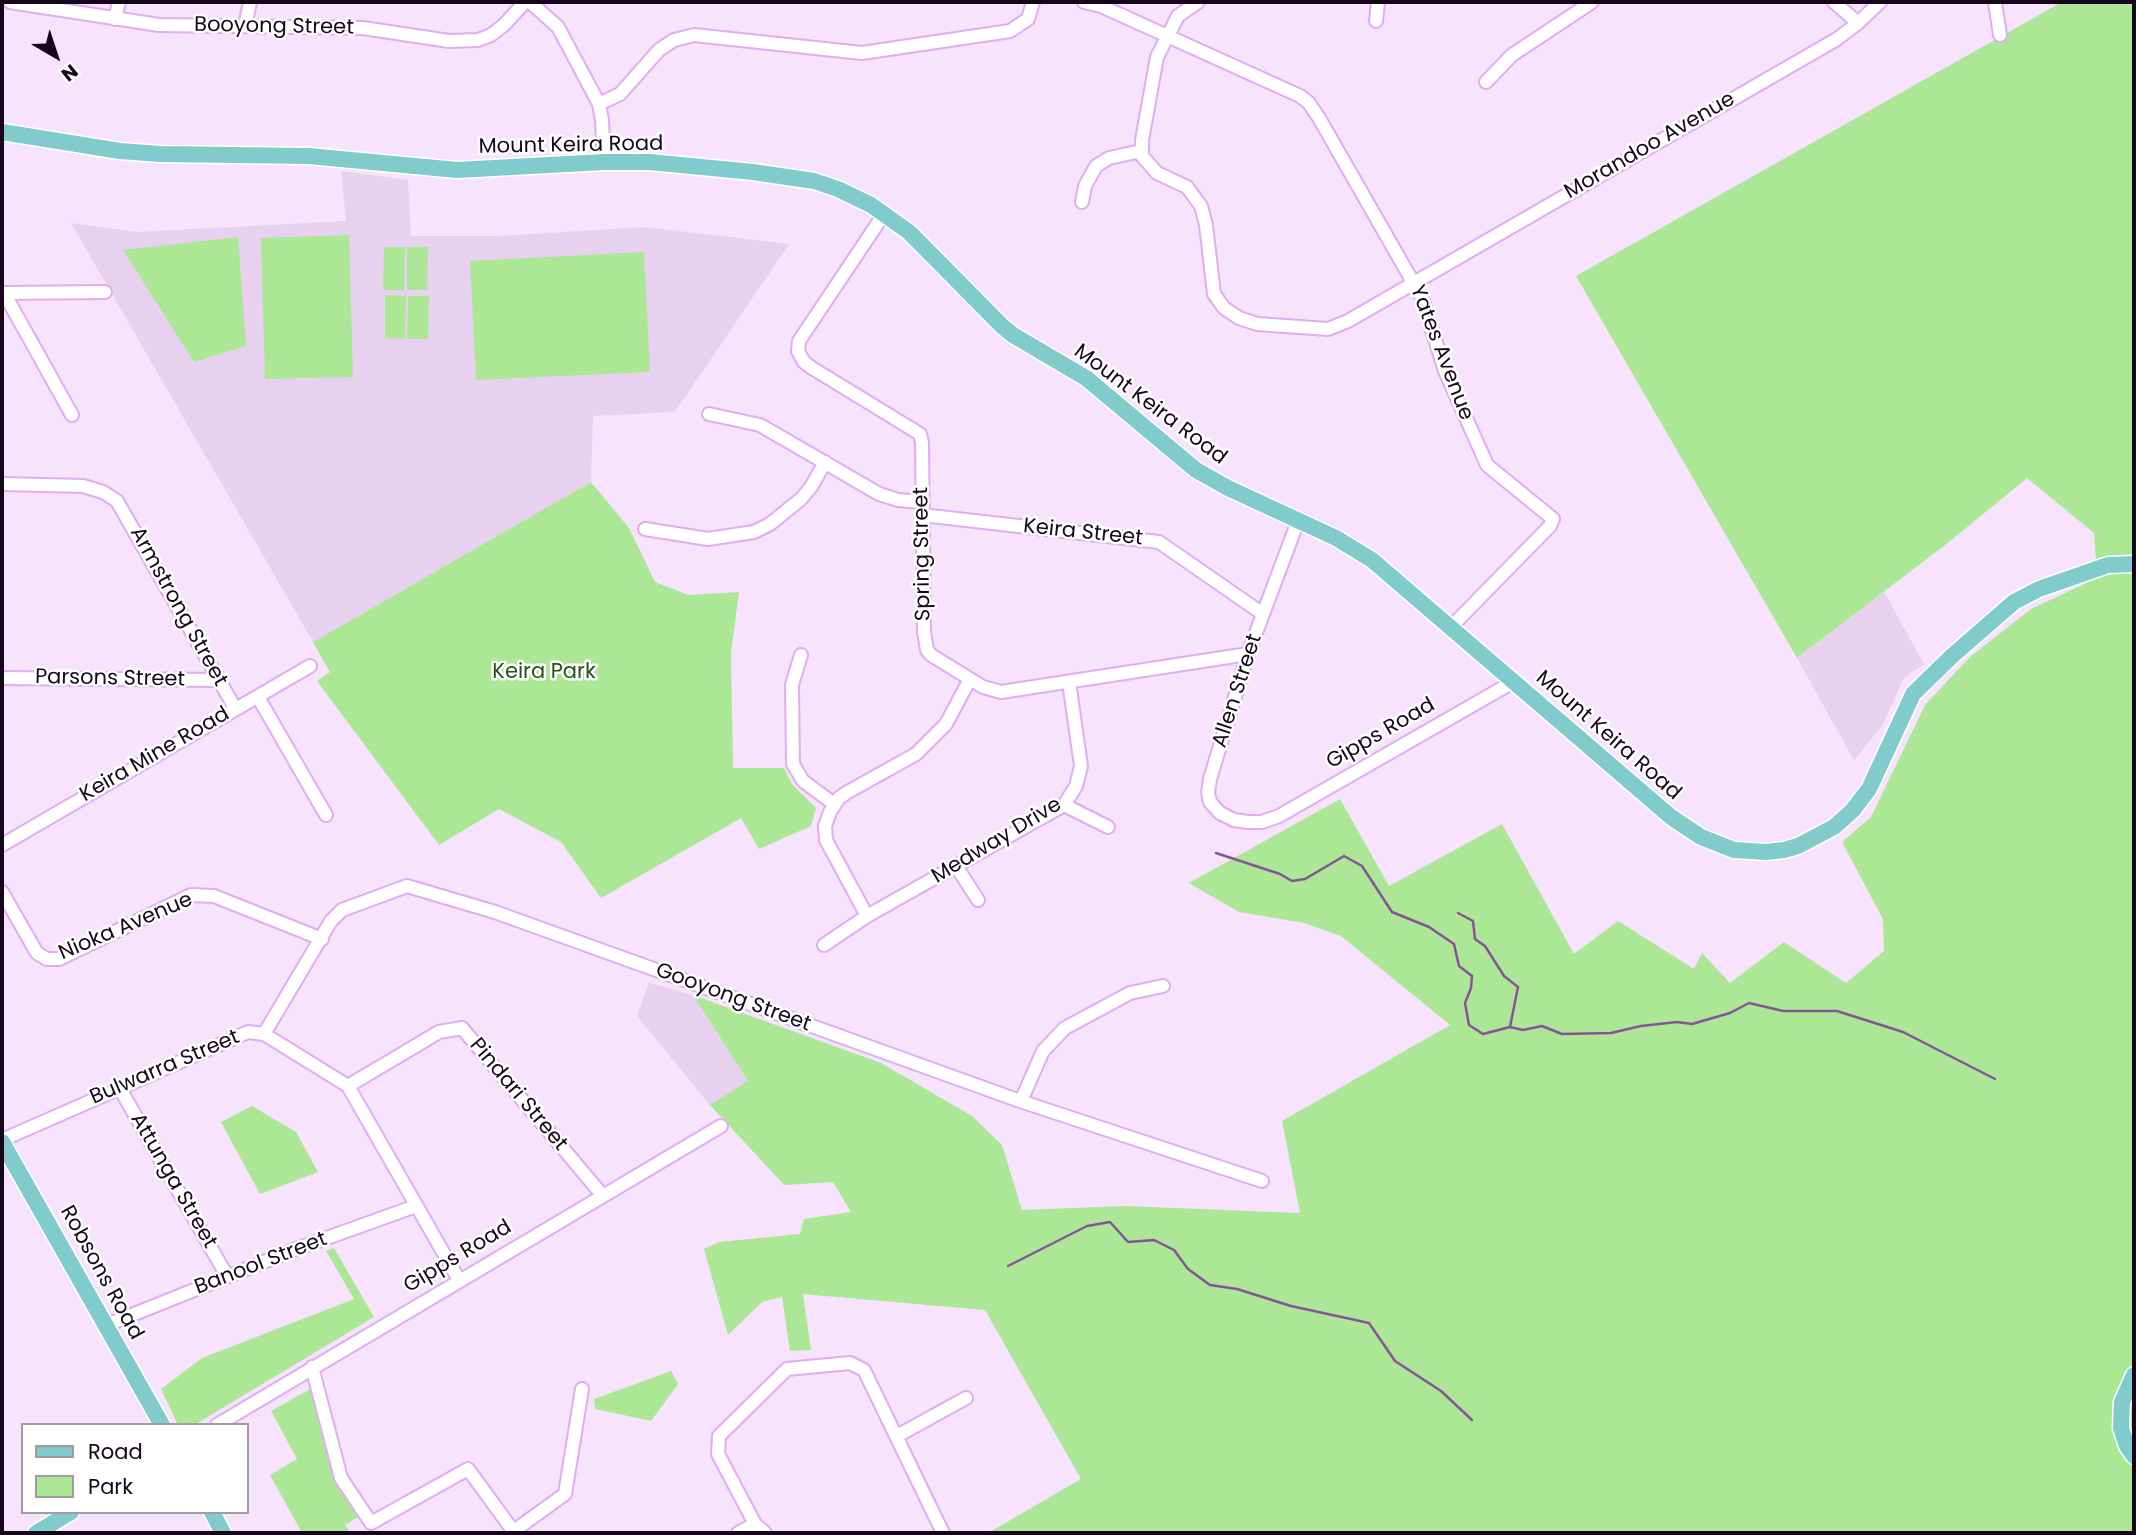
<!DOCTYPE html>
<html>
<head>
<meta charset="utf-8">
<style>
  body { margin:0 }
  #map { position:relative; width:2136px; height:1535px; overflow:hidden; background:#f7e3fe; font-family:Poppins,sans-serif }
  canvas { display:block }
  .frame { position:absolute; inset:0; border:4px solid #16051b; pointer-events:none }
  .legend { position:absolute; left:21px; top:1423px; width:228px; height:91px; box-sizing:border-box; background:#fff; border:2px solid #a29ba4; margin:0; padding:9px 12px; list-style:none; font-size:21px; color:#16051b }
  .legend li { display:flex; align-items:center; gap:14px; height:35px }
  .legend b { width:35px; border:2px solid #a29ba4 }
  .north { position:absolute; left:21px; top:21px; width:70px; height:70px; -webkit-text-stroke:5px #fff; paint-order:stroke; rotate:141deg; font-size:19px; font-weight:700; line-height:28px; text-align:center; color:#16051b }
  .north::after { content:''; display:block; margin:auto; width:24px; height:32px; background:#16051b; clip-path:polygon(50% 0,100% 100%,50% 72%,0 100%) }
</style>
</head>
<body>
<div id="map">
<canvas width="2136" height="1535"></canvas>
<div class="frame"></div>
<ul class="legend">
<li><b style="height:9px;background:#82cbcd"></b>Road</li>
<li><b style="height:19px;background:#ace796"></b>Park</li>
</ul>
<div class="north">N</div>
</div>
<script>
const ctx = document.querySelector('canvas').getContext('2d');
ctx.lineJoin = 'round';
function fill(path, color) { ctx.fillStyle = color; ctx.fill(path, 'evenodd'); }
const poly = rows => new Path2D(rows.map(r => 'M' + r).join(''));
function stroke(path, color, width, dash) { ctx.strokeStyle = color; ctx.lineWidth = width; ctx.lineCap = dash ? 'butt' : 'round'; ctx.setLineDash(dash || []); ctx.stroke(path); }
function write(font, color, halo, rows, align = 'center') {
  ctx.font = font + ' Poppins,sans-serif'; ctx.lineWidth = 5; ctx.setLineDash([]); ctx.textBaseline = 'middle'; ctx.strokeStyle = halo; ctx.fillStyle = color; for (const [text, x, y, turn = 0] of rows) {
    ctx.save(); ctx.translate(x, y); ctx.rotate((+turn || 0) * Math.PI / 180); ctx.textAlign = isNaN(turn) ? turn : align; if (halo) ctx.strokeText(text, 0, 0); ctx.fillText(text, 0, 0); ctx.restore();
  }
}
fill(poly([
  [341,171,408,180,411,236,498,236,645,227,789,244,675,412,593,416,591,482,313,642,71,223,137,232,346,221],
  [1884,592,1924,664,1904,678,1882,726,1854,760,1797,658],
  [649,983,693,995,748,1081,710,1105,637,1016]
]), '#e7d1ee');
fill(poly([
  [2062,2,2134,2,2134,1533,988,1533,1081,1479,985,1310,803,1294,811,1350,790,1351,782,1297,762,1302,728,1335,704,1249,719,1242,800,1234,804,1219,851,1212,833,1182,784,1185,710,1105,748,1081,693,995,881,1063,972,1116,1002,1145,1022,1210,1125,1206,1300,1213,1282,1121,1450,1025,1341,936,1304,923,1239,912,1189,883,1340,799,1389,886,1502,824,1574,954,1618,921,1694,969,1702,953,1730,983,1784,942,1846,983,1884,951,1883,919,1842,842,1871,817,1925,705,1970,657,2031,609,2097,578,2094,533,2027,478,1949,542,1797,658,1576,276],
  [349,235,353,377,265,379,261,238],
  [238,237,246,346,194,362,123,250],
  [384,247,405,247,404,290,383,290],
  [407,247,428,247,427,290,407,290],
  [644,252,650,372,476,380,470,261],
  [385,295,406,296,405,339,385,338],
  [408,296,429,296,428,339,407,339],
  [591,482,629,528,655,582,688,595,739,592,731,653,733,768,784,768,792,784,816,808,811,826,759,849,741,818,601,898,561,842,499,809,439,845,317,681,330,672,313,642],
  [252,1106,296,1132,318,1172,260,1194,221,1122],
  [334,1248,374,1317,194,1425,178,1425,161,1389,202,1358,354,1299,326,1251],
  [671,1371,678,1384,651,1421,595,1409,594,1399],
  [312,1388,319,1404,321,1428,331,1463,360,1516,345,1525,350,1533,302,1533,270,1475,297,1459,271,1411]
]), '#ace796');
stroke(poly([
  [1216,853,1280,874,1292,881,1305,879,1344,856,1362,866,1392,912,1429,927,1454,944,1459,966,1472,976,1471,988,1465,1003,1469,1025,1483,1034,1510,1027,1523,1030,1542,1026,1562,1034,1611,1033,1641,1026,1677,1022,1692,1024,1730,1013,1749,1003,1783,1011,1837,1011,1903,1032,1995,1079],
  [1458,913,1473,921,1475,939,1485,946,1504,976,1518,987,1510,1027],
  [1008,1266,1087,1226,1110,1222,1128,1242,1154,1240,1174,1250,1188,1269,1210,1285,1237,1289,1291,1306,1369,1323,1395,1361,1441,1391,1472,1420]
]), '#865596', 2.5);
const minor = poly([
  [10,2,159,25,363,28,449,41,478,40,491,35,504,25,525,2],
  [530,2,558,27,599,104,602,120,604,162],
  [1084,2,1101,6,1300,96,1309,103,1319,118,1422,298,1445,371,1487,465,1553,519,1550,526,1451,627],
  [1198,2,1178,16,1157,57,1142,140,1142,156,1157,173,1187,187,1201,206,1206,225,1214,294,1224,308,1239,318,1257,324,1328,329,1348,321,1837,39,1858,23,1880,2],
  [1834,2,1858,23],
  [1995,2,2000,35],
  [115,19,119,2],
  [1376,21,1378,2],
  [245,26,250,2],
  [1486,82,1512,55,1592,2],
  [599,104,620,94,659,50,674,40,694,35,862,53,1010,31,1028,19,1033,2],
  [1082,202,1085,186,1096,166,1109,158,1141,151],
  [884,214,799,341,798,351,804,362,812,368,920,434,922,443,924,632,927,650,931,655,983,687,1001,692,1248,654],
  [2,293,105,292],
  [4,293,72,415],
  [709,414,760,425,879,494,898,500,922,502],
  [2,484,83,486,103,492,117,501,235,708],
  [922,515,1159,542,1263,614],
  [1298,521,1248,654,1210,779,1208,793,1210,802,1220,813,1234,820,1248,822,1262,822,1279,816,1513,682],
  [645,529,708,539,754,532,770,524,801,499,811,487,825,462],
  [801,655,792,685,793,764,803,781,834,804],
  [2,678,218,680],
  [258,697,326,815],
  [1064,805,1108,827],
  [2,845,310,666],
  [956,866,978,900],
  [2,892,37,953,47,959,59,959,191,895,214,896,322,939],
  [867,916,826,840,825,826,830,812,839,798,846,793,916,754,946,724,970,679],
  [824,945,867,916,1064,805,1076,786,1081,766,1069,682],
  [264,1034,331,921,342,910,407,886,495,912,1020,1101,1262,1181],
  [348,1086,439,1032,462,1028,603,1196],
  [119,1087,227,1276],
  [1021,1101,1043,1051,1065,1028,1130,993,1163,986],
  [2,1140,248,1032,264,1034,348,1086,459,1280],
  [107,1325,296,1249,416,1206],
  [312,1367,341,1478,371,1523,468,1469,514,1532],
  [217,1425,721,1126],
  [897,1436,966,1398],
  [511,1533,565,1494,582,1389],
  [738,1533,755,1524],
  [765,1533,755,1524,718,1454,719,1436,787,1369,850,1363,864,1370,943,1533]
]);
const major = poly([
  [2,132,120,151,160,154,309,156,457,170,604,162,650,162,753,172,814,181,838,189,871,205,909,232,1002,326,1013,335,1086,378,1196,470,1228,488,1336,538,1372,560,1671,817,1701,837,1734,850,1766,852,1784,850,1798,846,1834,827,1852,811,1869,789,1913,694,1952,656,2014,602,2039,589,2108,565,2134,564],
  [2,1142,162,1425],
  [2134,1375,2122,1402,2121,1428,2127,1446,2134,1456],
  [212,1512,223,1533],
  [36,1533,71,1512]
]);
stroke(minor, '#dfadf0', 16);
stroke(major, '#fff', 19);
stroke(minor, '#fff', 12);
stroke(major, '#82cbcd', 16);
write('21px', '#16051b', '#fff', [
  ["Booyong Street",274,27,1],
  ["Mount Keira Road",571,146,-1],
  ["Morandoo Avenue",1650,146,-30],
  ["Yates Avenue",1441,353,69],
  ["Mount Keira Road",1150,405,37],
  ["Keira Street",1083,533,6],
  ["Spring Street",923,554,-91],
  ["Armstrong Street",178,607,61],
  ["Parsons Street",110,679,1],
  ["Allen Street",1238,691,-72],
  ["Gipps Road",1381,734,-30],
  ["Mount Keira Road",1608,736,41],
  ["Keira Mine Road",155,755,-30],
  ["Medway Drive",997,841,-31],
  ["Nioka Avenue",126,927,-23],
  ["Gooyong Street",733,998,20],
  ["Bulwarra Street",165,1068,-23],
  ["Pindari Street",518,1095,50],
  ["Attunga Street",173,1181,60],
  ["Gipps Road",458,1257,-31],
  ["Banool Street",261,1264,-21],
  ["Robsons Road",101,1273,61]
]);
write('21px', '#295317', '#fff', [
  ["Keira Park",544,673]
]);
</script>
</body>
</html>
